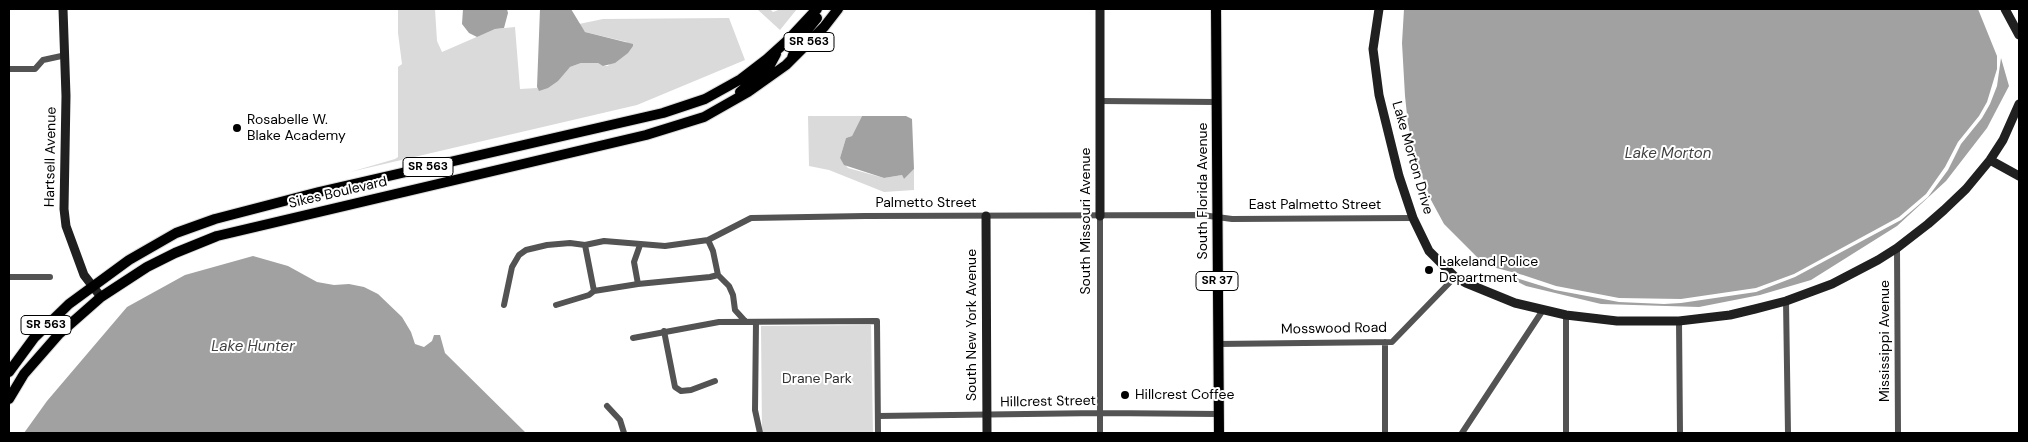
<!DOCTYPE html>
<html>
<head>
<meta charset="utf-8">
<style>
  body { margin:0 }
  #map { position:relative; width:2028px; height:442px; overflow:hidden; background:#fff; font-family:"DM Sans",sans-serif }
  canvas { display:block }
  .frame { position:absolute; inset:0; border:10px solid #000; pointer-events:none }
</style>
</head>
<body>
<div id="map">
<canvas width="2028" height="442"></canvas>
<div class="frame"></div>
</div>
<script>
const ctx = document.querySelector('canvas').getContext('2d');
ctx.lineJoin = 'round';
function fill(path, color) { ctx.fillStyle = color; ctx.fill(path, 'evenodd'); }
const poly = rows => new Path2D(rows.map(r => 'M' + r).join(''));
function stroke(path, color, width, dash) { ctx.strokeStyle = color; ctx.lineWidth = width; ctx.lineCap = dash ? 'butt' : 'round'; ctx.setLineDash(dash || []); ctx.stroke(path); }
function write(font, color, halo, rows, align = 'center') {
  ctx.font = font + ' "DM Sans",sans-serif'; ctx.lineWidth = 4; ctx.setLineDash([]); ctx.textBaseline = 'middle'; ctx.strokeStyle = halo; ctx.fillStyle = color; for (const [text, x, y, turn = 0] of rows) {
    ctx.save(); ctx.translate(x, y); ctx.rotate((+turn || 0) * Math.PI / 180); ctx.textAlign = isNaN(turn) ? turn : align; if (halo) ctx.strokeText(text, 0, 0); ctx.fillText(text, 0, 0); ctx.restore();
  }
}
fill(poly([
  [398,9,435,9,437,41,442,52,495,29,515,27,520,89,537,88,539,90,570,67,581,63,590,62,598,63,604,66,608,66,627,42,585,32,579,24,603,19,729,18,745,60,637,105,350,172,395,159,398,157,398,67,402,64,398,33],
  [757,9,770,9,773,12,781,9,797,9,780,30],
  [808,116,862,116,852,136,846,138,840,158,848,168,884,178,902,175,904,179,914,169,914,190,884,192,829,170,809,166],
  [871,325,873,433,762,433,761,326]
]), '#dadada');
fill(poly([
  [463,9,507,9,508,13,504,28,495,29,477,37,469,33,462,24],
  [540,9,571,9,585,32,633,44,633,46,628,53,615,63,603,66,598,63,581,63,570,67,558,81,548,88,539,91,537,87],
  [1404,9,1978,9,1997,56,1997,69,1987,102,1979,116,1958,142,1945,167,1926,194,1899,217,1794,274,1756,288,1681,299,1619,298,1556,286,1523,275,1485,265,1444,224,1431,200,1415,157,1408,124,1405,96,1402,43],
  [2001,58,2009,86,1987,128,1946,181,1897,226,1811,280,1760,295,1699,307,1601,304,1526,286,1500,273,1555,290,1619,302,1664,304,1681,303,1756,292,1795,277,1901,220,1928,197,1948,170,1961,144,1982,118,1990,104,1997,86],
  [862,116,906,116,912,119,914,169,904,179,902,175,884,178,844,165,840,158,846,138,852,136],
  [253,256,288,266,317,282,334,285,349,284,364,287,378,294,402,317,411,332,415,344,424,347,432,341,434,335,440,335,445,353,526,433,24,433,47,401,127,307,185,275]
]), '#a1a1a1');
const primary = poly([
  [1216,9,1219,433],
  [792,58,798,41,817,18],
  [740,92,769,67,776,54],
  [9,372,34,338,69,304,129,260,176,233,215,219,319,192,663,113,705,99,741,79,767,59,788,40,817,9],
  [9,399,24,374,59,334,101,297,147,267,175,253,217,236,646,135,704,117,748,92,786,65,824,27,838,9]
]);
stroke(primary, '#dbdbdb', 12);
stroke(poly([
  [9,69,35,69,43,60,66,55],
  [1100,101,1216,102],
  [1100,216,1100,433],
  [708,240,713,251,718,275,729,286,733,295,735,310,745,321],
  [585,245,594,291],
  [1897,248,1898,433],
  [9,277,50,277],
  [638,284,634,262,640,245],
  [1786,301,1788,433],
  [504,305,512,267,519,255,526,250,547,245,570,243,585,245,604,241,665,246,708,240,751,218,865,216,1202,215,1232,219,1413,218],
  [556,305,589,295,594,291,638,284,710,277,718,275],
  [1679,321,1680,433],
  [756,322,755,410,760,433],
  [664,331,675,387,681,391,691,390,715,381],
  [633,338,719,322,877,321,878,433],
  [1385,342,1385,433],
  [1217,344,1392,342,1455,277],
  [607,406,620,420,624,433],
  [878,416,1100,413,1219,414],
  [1462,433,1543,310],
  [1566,433,1566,315]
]), '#535353', 6);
stroke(poly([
  [63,9,66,96,64,209,66,226,84,275,101,297],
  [1100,9,1100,216],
  [1379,9,1373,49,1379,95,1399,176,1413,218,1429,251,1455,277,1466,283,1515,303,1566,315,1617,321,1679,321,1730,315,1755,309,1786,301,1832,284,1878,260,1897,248,1928,224,1944,210,1966,189,1990,160,2003,140,2019,104],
  [2005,9,2019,35],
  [1990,160,2019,176],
  [986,216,987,433]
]), '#202020', 9);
stroke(primary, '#000', 10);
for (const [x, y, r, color] of [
  [237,128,5,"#000"],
  [1429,270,5,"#000"],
  [1125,395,5,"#000"]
]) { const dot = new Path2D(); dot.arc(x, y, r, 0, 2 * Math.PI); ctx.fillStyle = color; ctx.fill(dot); stroke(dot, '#fff', 2); }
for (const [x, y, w] of [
  [809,42,50],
  [428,167,50],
  [1217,281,42],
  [46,325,50]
]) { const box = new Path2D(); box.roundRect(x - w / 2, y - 9.5, w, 19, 4); ctx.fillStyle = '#fff'; ctx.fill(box); stroke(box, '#000', 1); }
write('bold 12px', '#000', null, [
  ["SR 563",809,42],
  ["SR 563",428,167],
  ["SR 37",1217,281],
  ["SR 563",46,325]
]);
write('14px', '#000', '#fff', [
  ["Rosabelle W.",247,120],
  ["Blake Academy",247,136],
  ["Lakeland Police",1439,262],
  ["Department",1439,278],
  ["Hillcrest Coffee",1135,395]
], 'left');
write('14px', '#000', '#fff', [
  ["Hartsell Avenue",51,157,-89],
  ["Lake Morton Drive",1412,158,74],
  ["South Florida Avenue",1203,191,-90],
  ["Sikes Boulevard",338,193,-13],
  ["Palmetto Street",926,203],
  ["East Palmetto Street",1315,205],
  ["South Missouri Avenue",1086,221,-90],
  ["South New York Avenue",972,325,-90],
  ["Mosswood Road",1334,329,-1],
  ["Mississippi Avenue",1885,341,-90],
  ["Hillcrest Street",1048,402,-1]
]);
write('14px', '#313131', '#fff', [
  ["Drane Park",817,379]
]);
write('italic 15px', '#424242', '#fff', [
  ["Lake Morton",1668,154],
  ["Lake Hunter",253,347]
]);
</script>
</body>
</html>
